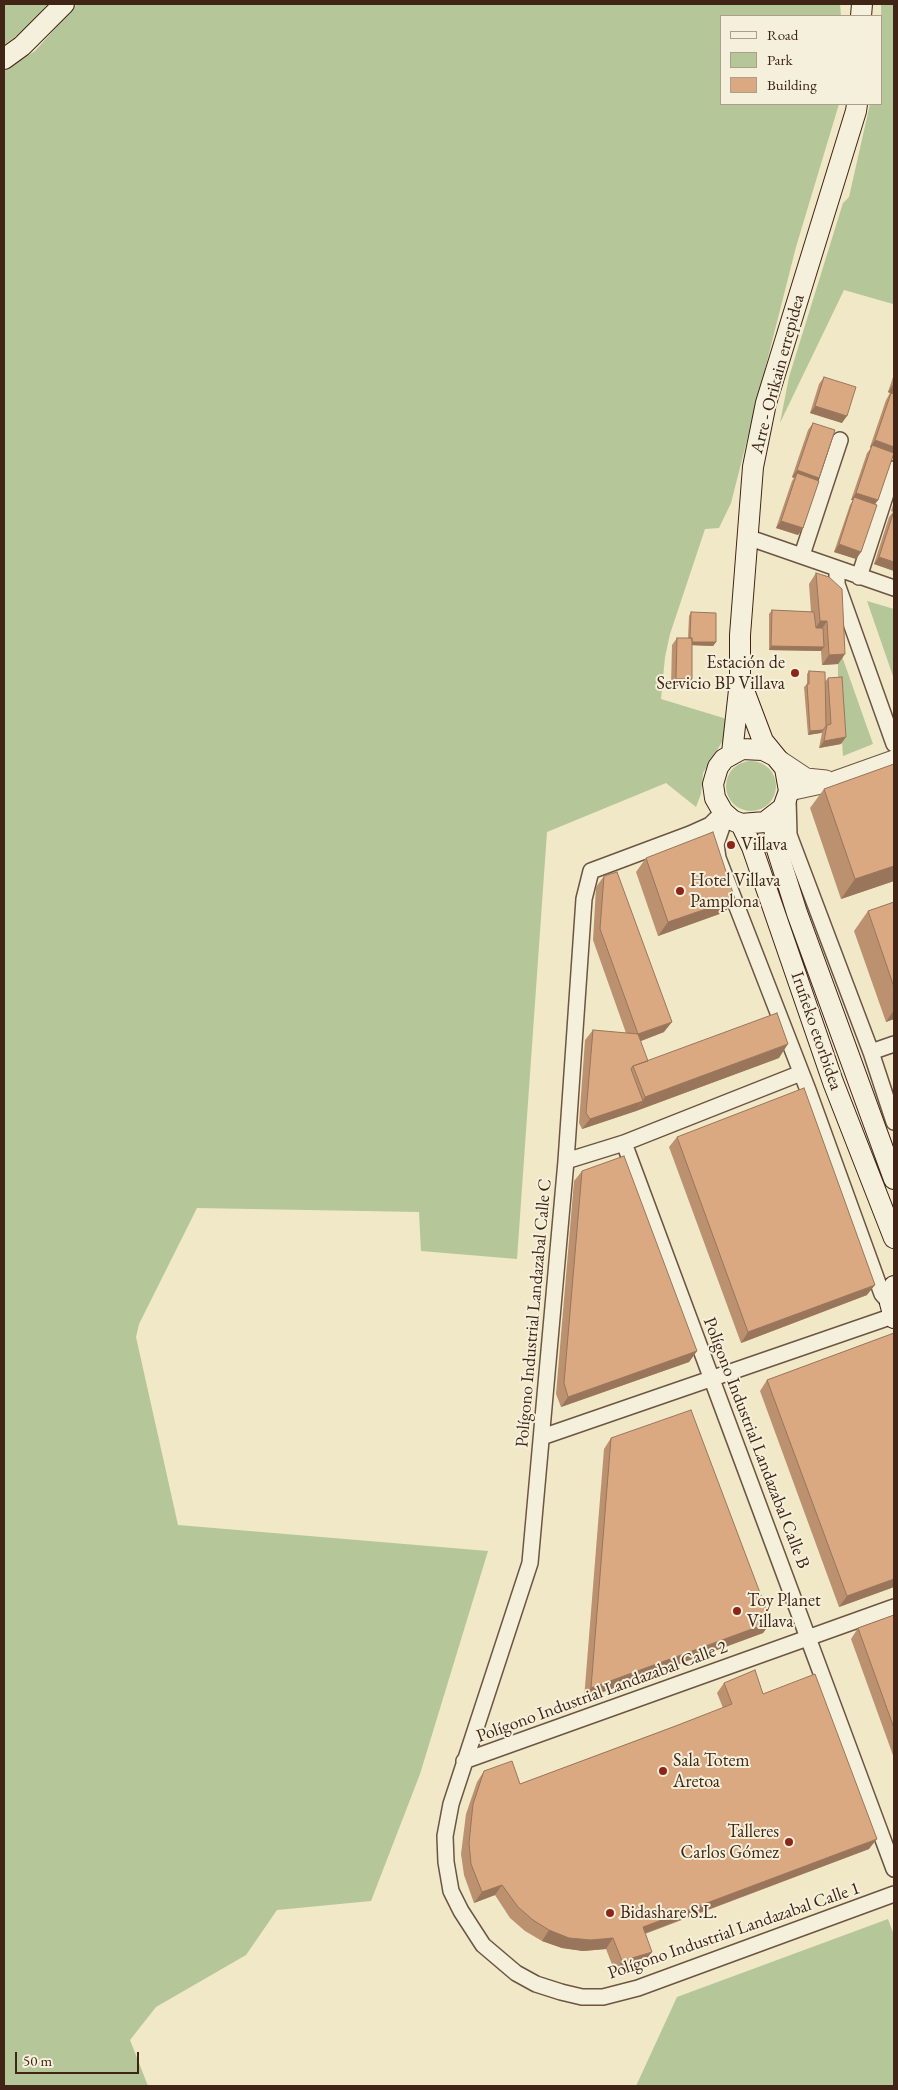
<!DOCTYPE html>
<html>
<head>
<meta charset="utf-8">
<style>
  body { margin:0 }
  #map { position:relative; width:898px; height:2090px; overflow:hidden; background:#f0e8c7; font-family:"EB Garamond",serif }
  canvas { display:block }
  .frame { position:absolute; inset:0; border:5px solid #402415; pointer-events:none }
  .legend { position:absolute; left:720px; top:15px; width:162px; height:90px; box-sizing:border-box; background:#f5f0db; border:1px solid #ad9e8c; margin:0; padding:6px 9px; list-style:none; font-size:15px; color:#402415 }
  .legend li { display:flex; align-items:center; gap:10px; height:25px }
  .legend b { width:25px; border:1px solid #ad9e8c }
  .scale { position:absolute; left:15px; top:2052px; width:124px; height:22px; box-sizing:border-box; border:2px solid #402415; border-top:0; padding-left:6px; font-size:15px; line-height:18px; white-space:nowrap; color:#402415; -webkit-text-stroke:4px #f5f0db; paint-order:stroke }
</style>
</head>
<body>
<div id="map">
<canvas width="898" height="2090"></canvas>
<div class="frame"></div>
<ul class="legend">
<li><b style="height:6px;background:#f5f0db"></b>Road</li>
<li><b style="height:14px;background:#b5c699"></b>Park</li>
<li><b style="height:14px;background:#daa982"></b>Building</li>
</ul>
<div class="scale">50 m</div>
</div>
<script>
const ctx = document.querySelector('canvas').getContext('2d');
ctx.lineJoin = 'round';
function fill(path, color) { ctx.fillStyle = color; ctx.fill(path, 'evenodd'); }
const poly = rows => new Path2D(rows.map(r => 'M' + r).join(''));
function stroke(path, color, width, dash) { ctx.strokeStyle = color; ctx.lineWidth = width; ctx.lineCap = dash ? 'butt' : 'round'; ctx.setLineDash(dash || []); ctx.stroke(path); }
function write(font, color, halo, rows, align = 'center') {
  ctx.font = font + ' "EB Garamond",serif'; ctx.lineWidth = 4; ctx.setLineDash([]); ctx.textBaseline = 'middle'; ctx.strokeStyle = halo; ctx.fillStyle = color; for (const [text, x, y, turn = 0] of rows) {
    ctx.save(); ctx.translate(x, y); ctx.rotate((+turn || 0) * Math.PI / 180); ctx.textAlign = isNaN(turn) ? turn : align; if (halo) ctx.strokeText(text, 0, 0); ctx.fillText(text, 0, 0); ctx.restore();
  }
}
fill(poly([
  [4,4,51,4,30,26,4,45],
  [77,4,840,4,841,16,722,16,722,104,839,104,796,247,731,503,719,528,705,529,670,634,665,657,661,699,730,720,725,737,703,773,701,794,696,807,666,783,547,832,517,1259,421,1251,419,1212,197,1208,139,1324,136,1337,178,1525,488,1551,420,1774,371,1901,277,1910,246,1955,156,2007,130,2040,148,2086,4,2086,4,71,35,51],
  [881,4,894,4,894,301,893,304,844,290,780,423,789,377,843,203,849,197,870,104,882,104],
  [867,601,894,609,894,679],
  [838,645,873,744,843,756,838,681],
  '726 786a25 25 0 1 1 50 0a25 25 0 1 1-50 0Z',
  [888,1919,894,1935,894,2086,636,2086,677,1997]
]), '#b5c699');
const minor = poly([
  [747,537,894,588],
  [802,555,840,440],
  [837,569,837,584,894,744],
  [859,577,894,469],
  [788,799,789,835,871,1052,894,1122],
  [723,812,710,825,690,834,591,871,584,899,566,1161,530,1563,451,1804,445,1836,446,1862,451,1891,461,1911,483,1945,516,1973,536,1984,561,1992,582,1997,603,1997,638,1988,894,1894],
  [726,815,716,844,718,858,808,1090,882,1294,890,1303],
  [871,1052,894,1044],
  [624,1143,894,1869],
  [566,1161,624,1143,801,1073],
  [542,1437,893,1316],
  [464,1761,894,1607]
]);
const tertiary = poly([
  [779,760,806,778,826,780],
  [789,791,835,781,894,760]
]);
const secondary = poly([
  [861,16,862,4],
  [4,59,22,46,64,4],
  [743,688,763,741,785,768,789,791,783,808,765,822,741,824,732,820,723,812,715,798,713,784,718,767,724,759,742,749,763,750,773,755],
  [732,753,740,681,740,635,753,467,766,403,856,111,857,104],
  [777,815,774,840,797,913,894,1179],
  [741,824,752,847,833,1082,894,1238],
  [894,1286,890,1303,894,1318]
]);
stroke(minor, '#6c5542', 18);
stroke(tertiary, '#6c5542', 21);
stroke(secondary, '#402415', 22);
stroke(minor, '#f5f0db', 15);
stroke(tertiary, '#f5f0db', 19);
stroke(secondary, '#f5f0db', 20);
fill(poly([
  [894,374,894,451,878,500,875,504,861,552,856,559,834,552,850,505,853,500,851,500,867,453,871,448,870,447,886,400,890,393,888,392],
  [824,377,842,423,810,413,819,384],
  [813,423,819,478,818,480,803,528,798,535,776,528,792,481,794,478,792,477,808,430],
  [894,502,894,571,874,564,889,517,893,512,891,511],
  [816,573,845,654,838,664,822,665,821,651,769,650,769,614,772,610,811,612,809,584],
  [691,612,716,642,713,646,692,645,687,686,671,686,672,645,677,638,688,638,689,616],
  [809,671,825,682,828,678,841,744,819,748,822,733,808,735,804,687,807,684,807,674],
  [894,764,894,881,841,899,810,808,824,789],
  [646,858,725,912,658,936,636,872],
  [604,876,664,1032,640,1041,647,1061,779,1058,636,1111,582,1129,579,1123,585,1040,593,1030,626,1033,593,940,596,887],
  [894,902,894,1019,886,1022,854,931,868,911],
  [677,1137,867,1295,741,1343,669,1147],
  [582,1171,697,1351,689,1362,561,1407,556,1394,574,1181],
  [894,1333,894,1587,839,1607,760,1391,767,1380],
  [611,1438,771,1622,763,1633,584,1699,604,1449],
  [894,1615,894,1758,851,1639,858,1628],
  [724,1683,869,1849,645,1934,645,1962,615,1972,606,1949,583,1951,562,1948,542,1941,525,1931,510,1918,495,1895,474,1903,464,1875,461,1854,466,1814,477,1782,484,1771,520,1784,723,1708,717,1693]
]), '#bb9170');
fill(poly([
  [893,385,894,386,894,395,888,392],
  [815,406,847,416,842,423,810,413],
  [875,440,894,447,894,451,892,455,872,445,871,448,870,447],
  [797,470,819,478,814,485,797,473,794,478,792,477],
  [856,493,878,500,873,507,854,497,853,500,851,500],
  [781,521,803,528,798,535,776,528],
  [839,544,861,552,856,559,834,552],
  [879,557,894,562,894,571,874,564],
  [820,621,827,621,820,632,813,632],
  [690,642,716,642,713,646,688,645],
  [771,646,824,647,821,651,769,650],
  [845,654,838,664,822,665,829,655],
  [676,679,692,679,687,686,671,686],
  [824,729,822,732,820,733,808,735,810,731],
  [846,737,841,744,819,748,824,741],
  [894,866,894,881,841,899,855,879],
  [735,899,725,912,658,936,668,922],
  [894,1010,894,1019,886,1022],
  [672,1022,664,1032,631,1045,638,1034],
  [788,1044,779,1058,636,1111,645,1097],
  [643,1101,636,1111,582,1129,590,1119],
  [875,1285,867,1295,741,1343,748,1332],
  [697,1351,689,1362,561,1407,568,1397],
  [894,1579,894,1587,839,1607,847,1596],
  [771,1622,763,1633,584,1699,591,1688],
  [877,1839,869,1849,635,1937,643,1927],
  [502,1885,495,1895,474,1903,482,1892],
  [549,1930,613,1938,606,1949,583,1951,562,1948,542,1941],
  [652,1952,645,1962,615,1972,622,1961]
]), '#99765b');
const building = poly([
  [824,377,856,387,847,416,815,406,824,377],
  [891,393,894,394,894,447,875,440,891,393],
  [813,423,835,430,819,478,797,470,813,423],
  [872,445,894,453,878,500,856,493,872,445],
  [797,473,819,481,803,528,781,521,797,473],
  [854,497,877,505,861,552,839,544,854,497],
  [894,511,894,562,879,557,894,511],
  [816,573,829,577,842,589,845,654,829,655,827,621,820,621,816,573],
  [772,610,814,612,816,628,823,628,824,647,771,646,772,610],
  [691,612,716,613,716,642,692,642,692,638,690,638,691,612],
  [677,638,692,638,692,679,676,679,677,638],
  [809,671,825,672,826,726,823,730,810,731,807,684,809,684,809,671],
  [842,677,846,737,824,741,827,725,831,724,828,678,842,677],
  [894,764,894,866,855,879,824,789,894,764],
  [713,832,735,899,668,922,646,858,713,832],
  [617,872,672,1022,638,1034,600,929,604,876,617,872],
  [894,902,894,987,868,911,894,902],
  [777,1013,788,1044,645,1097,633,1066,777,1013],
  [593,1030,638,1034,648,1061,633,1066,631,1069,643,1101,590,1119,586,1113,593,1030],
  [804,1088,875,1285,748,1332,677,1137,804,1088],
  [624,1156,697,1351,568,1397,564,1383,582,1171,624,1156],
  [894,1333,894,1579,847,1596,767,1380,894,1333],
  [691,1410,771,1622,591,1688,611,1438,691,1410],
  [894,1615,894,1728,858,1628,894,1615],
  [755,1670,763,1694,815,1674,877,1839,643,1927,652,1952,622,1961,613,1938,591,1940,569,1938,549,1930,533,1920,518,1907,502,1885,482,1892,471,1864,469,1843,473,1804,484,1771,512,1761,520,1784,673,1727,732,1704,724,1683,755,1670]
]);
fill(building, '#daa982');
stroke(building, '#99765b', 1);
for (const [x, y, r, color] of [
  [795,673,5,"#8f2418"],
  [731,845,5,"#8f2418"],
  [680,891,5,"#8f2418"],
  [737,1611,5,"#8f2418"],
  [663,1771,5,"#8f2418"],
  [789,1842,5,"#8f2418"],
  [610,1913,5,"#8f2418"]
]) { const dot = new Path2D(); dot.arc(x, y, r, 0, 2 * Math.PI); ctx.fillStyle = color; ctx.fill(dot); stroke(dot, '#f5f0db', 2); }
write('18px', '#402415', '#f5f0db', [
  ["Arre - Orikain errepidea",778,374,-75],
  ["Iruñeko etorbidea",816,1031,71],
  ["Polígono Industrial Landazabal Calle C",534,1313,-85],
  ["Polígono Industrial Landazabal Calle B",756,1443,69],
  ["Polígono Industrial Landazabal Calle 2",602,1692,-20],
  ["Polígono Industrial Landazabal Calle 1",734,1931,-19]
]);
write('18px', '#402415', '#f5f0db', [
  ["Estación de",785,663,"right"],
  ["Servicio BP Villava",785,684,"right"],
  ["Villava",741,845],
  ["Hotel Villava",690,881],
  ["Pamplona",690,902],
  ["Toy Planet",747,1601],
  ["Villava",747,1622],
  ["Sala Totem",673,1761],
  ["Aretoa",673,1782],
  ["Talleres",779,1832,"right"],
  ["Carlos Gómez",779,1853,"right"],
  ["Bidashare S.L.",620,1913]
], 'left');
</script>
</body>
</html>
